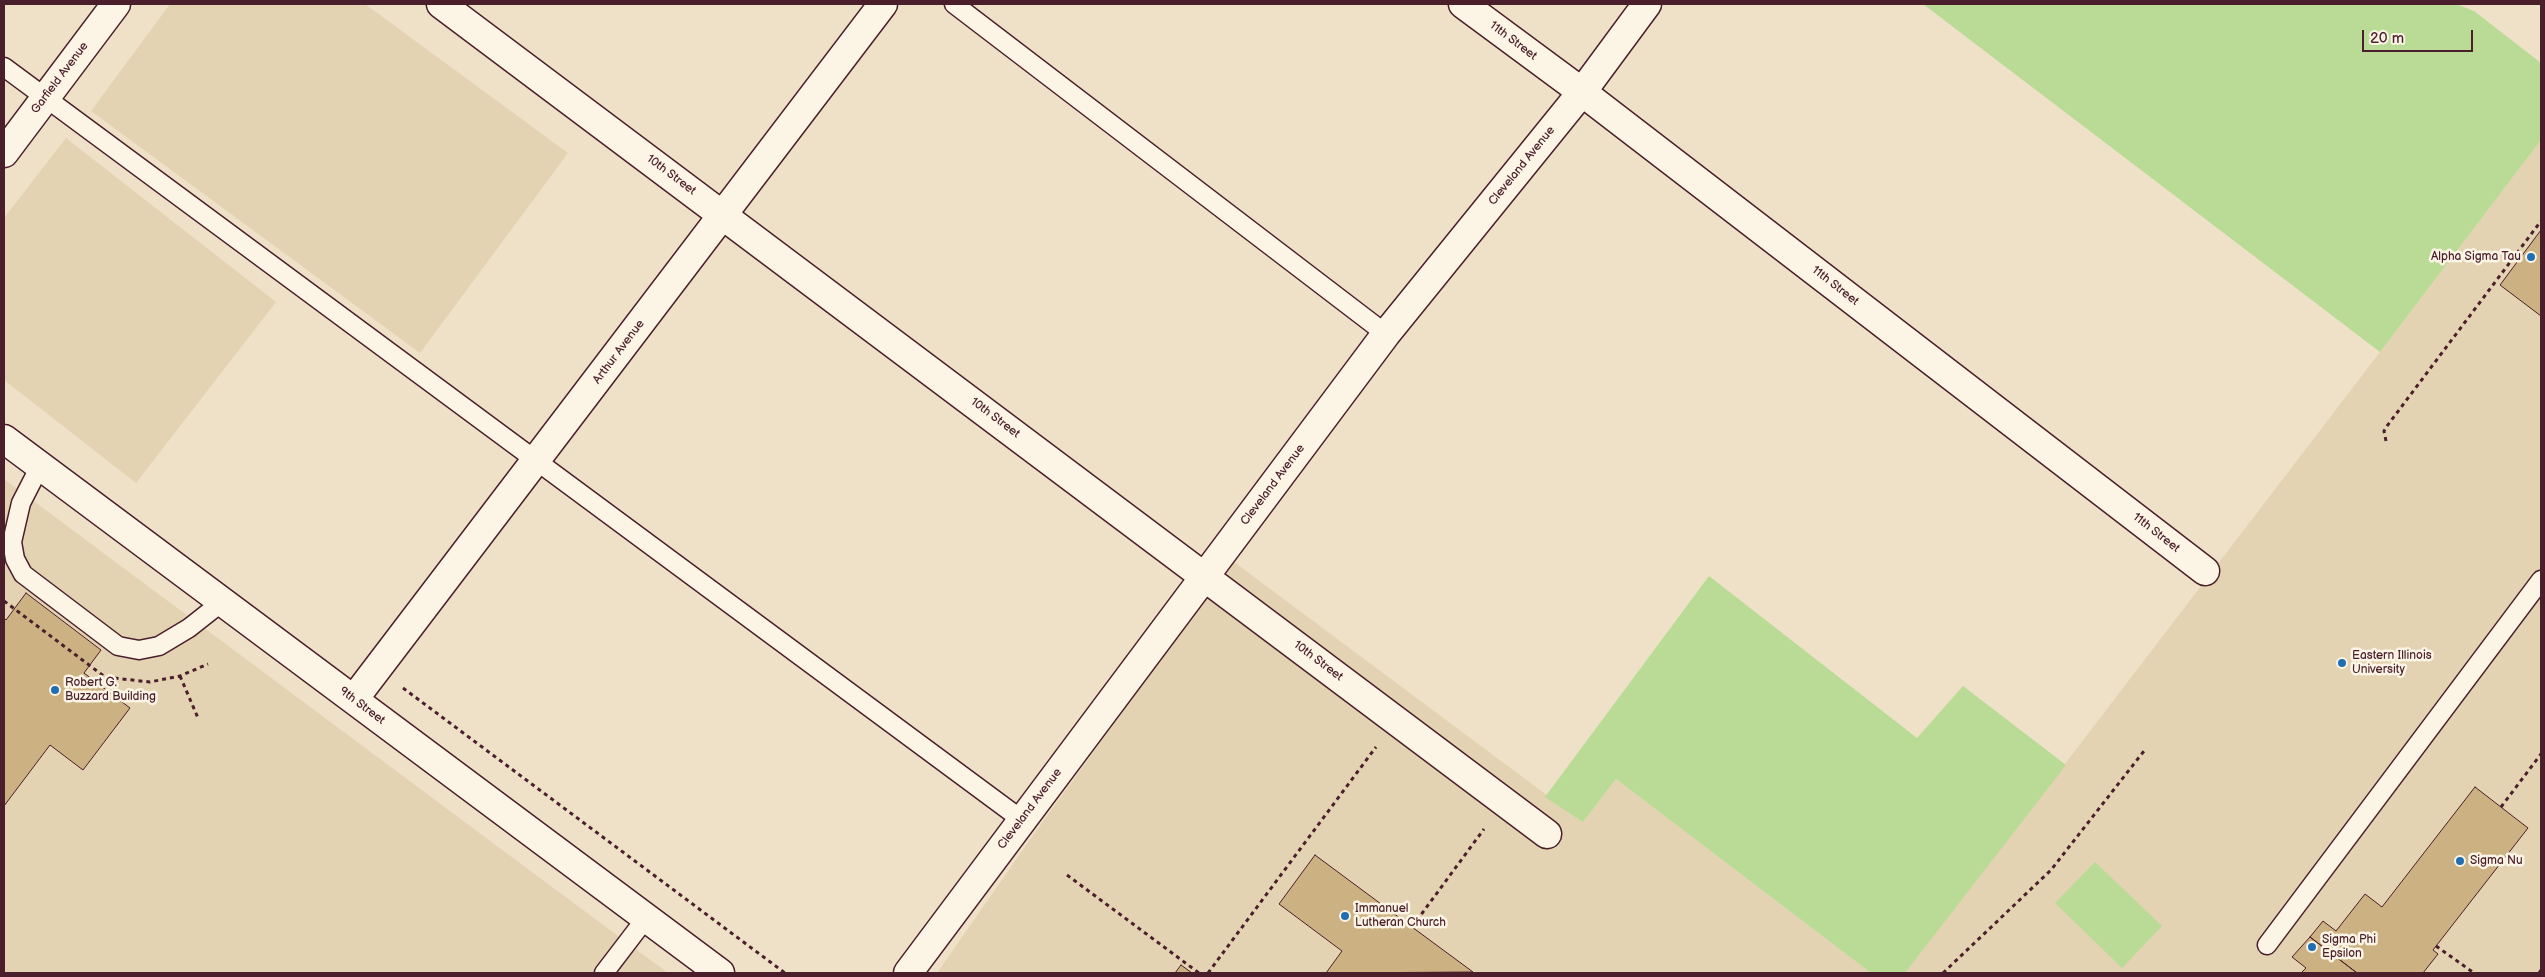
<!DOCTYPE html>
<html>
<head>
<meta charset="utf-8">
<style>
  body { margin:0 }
  #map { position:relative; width:2545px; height:977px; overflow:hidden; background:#eee1c7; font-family:"Balsamiq Sans",sans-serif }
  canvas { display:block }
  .frame { position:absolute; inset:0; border:5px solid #4a1f2b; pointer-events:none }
  .scale { position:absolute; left:2362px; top:30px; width:111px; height:22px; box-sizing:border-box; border:2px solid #4a1f2b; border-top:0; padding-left:6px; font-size:15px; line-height:18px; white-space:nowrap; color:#4a1f2b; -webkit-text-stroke:4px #fcf5e5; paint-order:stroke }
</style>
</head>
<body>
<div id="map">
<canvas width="2545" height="977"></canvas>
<div class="frame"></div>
<div class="scale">20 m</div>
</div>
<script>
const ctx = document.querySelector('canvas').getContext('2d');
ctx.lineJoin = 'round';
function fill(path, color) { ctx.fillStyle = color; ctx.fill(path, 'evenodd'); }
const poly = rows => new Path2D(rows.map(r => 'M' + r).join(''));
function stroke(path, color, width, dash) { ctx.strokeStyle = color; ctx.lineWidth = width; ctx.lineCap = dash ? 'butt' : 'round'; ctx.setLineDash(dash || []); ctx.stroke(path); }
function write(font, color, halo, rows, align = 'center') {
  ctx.font = font + ' "Balsamiq Sans",sans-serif'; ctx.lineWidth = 5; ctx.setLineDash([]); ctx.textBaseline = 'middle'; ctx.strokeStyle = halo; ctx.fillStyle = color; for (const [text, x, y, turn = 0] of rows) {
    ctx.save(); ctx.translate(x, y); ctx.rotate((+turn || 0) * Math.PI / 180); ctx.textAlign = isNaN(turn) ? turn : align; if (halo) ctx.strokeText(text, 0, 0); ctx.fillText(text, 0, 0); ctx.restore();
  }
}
fill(poly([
  [170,4,365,4,568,153,420,353,91,111],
  [66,138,276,302,136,483,4,380,4,218],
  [2541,140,2541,973,1905,973,2380,352],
  [4,479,548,884,668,973,4,973],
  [1234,562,1583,822,1616,779,1871,973,937,973,1036,831,1203,602]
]), '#e4d3b2');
fill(poly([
  [1923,4,2456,4,2474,11,2541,63,2541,140,2380,352],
  [1709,576,1917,738,1963,686,2066,765,1905,973,1871,973,1616,779,1583,822,1545,797],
  [2095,862,2162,926,2122,968,2055,903]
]), '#b9db95');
const building = poly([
  [2541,230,2541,316,2500,285,2541,230],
  [26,593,101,650,84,673,130,708,83,770,50,745,4,806,4,618,6,620,26,593],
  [2475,787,2528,828,2433,950,2438,954,2423,973,2357,973,2310,937,2323,921,2336,931,2365,894,2382,907,2475,787],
  [1315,855,1412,927,1473,972,1326,973,1342,951,1279,904,1315,855],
  [2310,937,2357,973,2301,973,2306,968,2292,957,2310,937],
  [1181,965,1192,973,1175,973,1181,965]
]);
fill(building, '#ccb182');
stroke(building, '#4a1f2b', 1);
const lane = poly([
  [954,4,1386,334],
  [4,67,1022,820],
  [40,466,21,503,12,542,15,559,23,574,118,646,139,650,159,646,189,628,222,602],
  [2267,945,2541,580],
  [604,973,646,918]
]);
const street = poly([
  [441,4,1547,834],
  [1463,4,1582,92,2205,571],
  [4,153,116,4],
  [4,439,720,973],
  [354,699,883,4],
  [908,973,1386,334,1582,92,1647,4]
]);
stroke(lane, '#4a1f2b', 21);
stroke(street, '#4a1f2b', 31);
stroke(poly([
  [2386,441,2384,431,2387,426,2541,221],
  [4,601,105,677,150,682,180,676,208,664],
  [180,676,198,718],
  [403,688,785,973],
  [2501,807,2541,754],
  [1067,875,1199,973],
  [1412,927,1484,829],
  [2436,946,2474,973],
  [1208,973,1376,747],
  [1943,973,2051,870,2144,751],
  [2539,973,2541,970]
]), '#4a1f2b', 3, [4, 4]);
stroke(lane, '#fcf5e5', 18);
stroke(street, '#fcf5e5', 28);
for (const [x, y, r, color] of [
  [2531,257,5,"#1f6fb2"],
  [2342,663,5,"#1f6fb2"],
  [55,690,5,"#1f6fb2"],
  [2460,861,5,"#1f6fb2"],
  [1345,916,5,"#1f6fb2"],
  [2312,947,5,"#1f6fb2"]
]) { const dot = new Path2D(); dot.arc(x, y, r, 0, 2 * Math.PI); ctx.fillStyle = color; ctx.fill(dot); stroke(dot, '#fcf5e5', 2); }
write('12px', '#4a1f2b', '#fcf5e5', [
  ["11th Street",1513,41,37],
  ["Garfield Avenue",60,78,-53],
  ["Cleveland Avenue",1522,166,-51],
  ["10th Street",671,175,37],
  ["11th Street",1835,286,38],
  ["Arthur Avenue",619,352,-53],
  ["10th Street",995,418,37],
  ["Cleveland Avenue",1273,485,-53],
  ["11th Street",2156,533,38],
  ["10th Street",1318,661,37],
  ["9th Street",362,706,37],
  ["Cleveland Avenue",1030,809,-53]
]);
write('12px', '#4a1f2b', '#fcf5e5', [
  ["Alpha Sigma Tau",2521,257,"right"],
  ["Eastern Illinois",2352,656],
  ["University",2352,670],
  ["Robert G.",65,683],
  ["Buzzard Building",65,697],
  ["Sigma Nu",2470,861],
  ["Immanuel",1355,909],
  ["Lutheran Church",1355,923],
  ["Sigma Phi",2322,940],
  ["Epsilon",2322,954]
], 'left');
</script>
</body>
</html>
